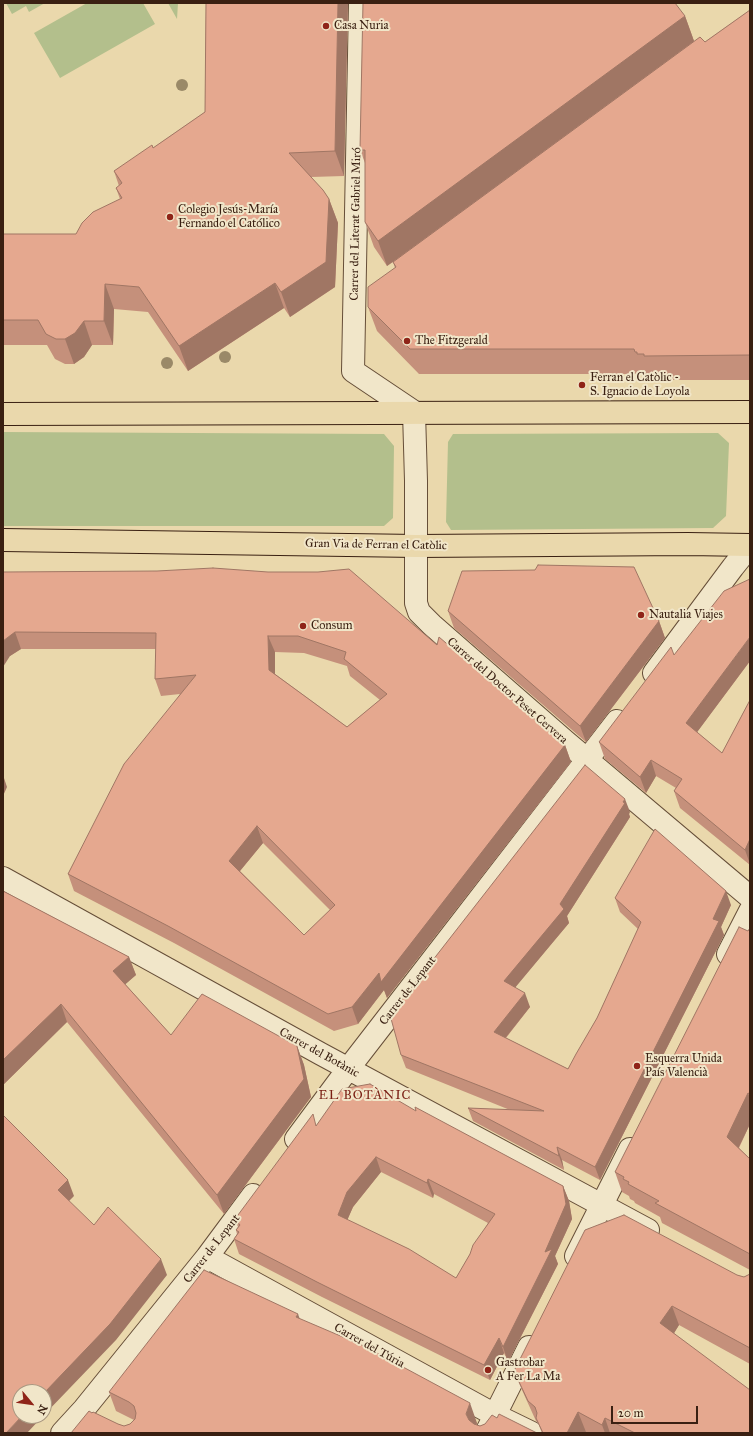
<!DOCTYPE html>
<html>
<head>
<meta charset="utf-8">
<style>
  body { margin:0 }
  #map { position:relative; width:753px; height:1436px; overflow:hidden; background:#ead8ac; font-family:"IM FELL Great Primer",serif }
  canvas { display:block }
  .frame { position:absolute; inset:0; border:4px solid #3a2012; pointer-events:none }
  .north { position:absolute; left:12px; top:1384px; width:40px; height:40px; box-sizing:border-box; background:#f1e6c9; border:1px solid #a89780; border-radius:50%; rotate:119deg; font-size:11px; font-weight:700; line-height:16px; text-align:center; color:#3a2012 }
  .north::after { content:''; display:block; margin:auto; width:14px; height:18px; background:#8f2418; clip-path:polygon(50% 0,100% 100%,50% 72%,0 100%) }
  .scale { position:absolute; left:611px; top:1406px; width:87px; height:18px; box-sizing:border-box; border:2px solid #3a2012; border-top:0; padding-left:5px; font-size:12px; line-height:14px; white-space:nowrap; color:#3a2012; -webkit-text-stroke:3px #f1e6c9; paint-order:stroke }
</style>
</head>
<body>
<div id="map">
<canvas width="753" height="1436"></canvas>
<div class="frame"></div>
<div class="north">N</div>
<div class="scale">20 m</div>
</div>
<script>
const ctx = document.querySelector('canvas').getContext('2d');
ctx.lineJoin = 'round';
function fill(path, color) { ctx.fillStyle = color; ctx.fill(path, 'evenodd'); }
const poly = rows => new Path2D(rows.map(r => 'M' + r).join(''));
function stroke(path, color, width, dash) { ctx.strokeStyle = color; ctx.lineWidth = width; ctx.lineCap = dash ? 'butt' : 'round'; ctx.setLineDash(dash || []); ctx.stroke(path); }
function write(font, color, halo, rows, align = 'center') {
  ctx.font = font + ' "IM FELL Great Primer",serif'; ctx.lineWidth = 4; ctx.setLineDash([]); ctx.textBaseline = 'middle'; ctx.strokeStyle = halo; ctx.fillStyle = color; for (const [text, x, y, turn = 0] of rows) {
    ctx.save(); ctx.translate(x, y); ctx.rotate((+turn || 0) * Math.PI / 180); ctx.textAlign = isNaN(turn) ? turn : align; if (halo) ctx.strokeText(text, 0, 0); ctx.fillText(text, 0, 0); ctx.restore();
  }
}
fill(poly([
  [6,3,45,3,29,12,26,6,12,14],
  [87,3,143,3,155,24,60,78,34,33],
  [168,3,178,3,177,19],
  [3,432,384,434,394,446,393,518,384,526,3,526],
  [718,433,729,443,726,516,713,528,451,530,446,522,448,442,453,434]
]), '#b3bf8c');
const minor = poly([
  [360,3,353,371,414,412,416,481,416,603,419,612,432,625,565,741,750,897],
  [654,673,733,567,750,546],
  [3,878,321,1054,648,1230],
  [728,954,750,911],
  [296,1139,348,1069,617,721],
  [576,1256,630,1149],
  [207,1257,495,1415,532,1433],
  [62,1433,84,1409,207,1257,253,1195],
  [486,1433,529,1347]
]);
const major = poly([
  [3,414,750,412],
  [3,540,417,546,688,544,750,545]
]);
stroke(minor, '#664e38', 24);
stroke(major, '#3a2012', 24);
stroke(minor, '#f1e6c9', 22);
stroke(major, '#ead8ac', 22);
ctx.fillStyle = '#9a8968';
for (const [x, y] of [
  [182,85],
  [225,357],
  [167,363]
]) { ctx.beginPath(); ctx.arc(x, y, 6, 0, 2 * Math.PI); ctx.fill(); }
fill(poly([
  [206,3,348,3,344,176,311,177,329,199,338,223,335,287,290,317,284,308,188,371,148,312,114,309,113,345,92,345,84,357,74,364,65,364,55,359,47,345,3,345,3,234,76,234,120,199,116,188,119,186,114,171,153,148,205,112],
  [750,10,750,380,653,380,652,379,646,379,645,377,644,377,642,374,419,374,377,331,368,307,395,268,393,262,387,266,374,247,365,222,365,163,360,150,685,16,694,41,705,42],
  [535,570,659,621,665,638,586,742,454,628,448,611],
  [3,572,437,645,565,745,571,762,387,998,384,990,358,1024,334,1031,174,943,74,891,68,874,180,694,161,696,155,679,156,649,21,649,10,656],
  [275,652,304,653,347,666,350,676,380,700,347,727,275,674],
  [263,843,330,910,304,935,240,871],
  [674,655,750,661,697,732,722,753,750,700,750,865,680,808,674,791,676,788,656,776,646,793,605,759,599,742],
  [630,812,629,814,630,817,567,916,569,923,515,987,530,1007,506,1038,568,1069,597,1018,638,929,620,912,615,898,731,905,721,927,724,935,600,1180,562,1160,564,1170,473,1121,468,1108,510,1110,406,1068,401,1055],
  [3,891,129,957,136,975,125,984,171,1035,297,1046,304,1065,311,1097,224,1214,67,1022,3,1085],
  [750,928,750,1124,739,1148,750,1159,750,1270,662,1223,660,1217,635,1203,634,1201,630,1199,629,1196,622,1192,615,1172],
  [416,1111,563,1186,569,1201,572,1219,555,1256,558,1264,508,1362,504,1353,490,1380,322,1297,239,1254,234,1239,237,1234,236,1230,238,1227,235,1219,317,1125],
  [381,1172,433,1198,434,1194,488,1223,456,1278,347,1220,353,1207],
  [750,1274,750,1364,679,1325,674,1333,750,1433,588,1433,586,1432,585,1433,542,1433,538,1423,536,1421,522,1390,514,1371,737,1275,744,1277],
  [300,1319,477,1423,476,1425,480,1426,485,1424,497,1418,537,1433,71,1433,118,1424,124,1426,130,1424,134,1420,116,1411,109,1392]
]), '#c5907b');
fill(poly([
  [338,3,348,3,344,176,335,151],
  [685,16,694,41,387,266,378,241],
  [329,199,338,223,335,287,290,317,281,292],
  [275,283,284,308,188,371,179,346],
  [105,284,114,309,113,345,104,321],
  [84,321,92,345,84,357,74,364,65,339],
  [659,621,665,638,586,742,580,726],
  [15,632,21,649,10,656,3,667,3,641],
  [268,636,275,652,275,686,269,670],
  [750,637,750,661,692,739,686,723],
  [565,745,571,762,387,998,384,990,358,1024,352,1007,379,973],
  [651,760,656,776,646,793,640,777],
  [3,775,7,787,3,796],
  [625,799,630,812,629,814,630,817,567,916,569,923,509,995,504,981,560,904,623,802],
  [257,826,263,843,235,877,229,861],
  [750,839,750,864,745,850],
  [726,891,731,905,721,927,724,935,600,1180,595,1167],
  [129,957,136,975,120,989,113,971],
  [525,993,530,1007,499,1046,494,1032],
  [61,1004,67,1022,3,1085,3,1060],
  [297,1046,304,1065,311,1097,224,1214,217,1195],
  [748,1093,750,1098,750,1124,734,1157,727,1137],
  [557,1147,562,1160,564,1170,559,1156],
  [376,1157,381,1172,353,1207,343,1230,338,1215,347,1192],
  [428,1179,434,1194,433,1198,427,1183],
  [68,1180,74,1196,64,1206,58,1190],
  [563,1186,569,1201,572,1219,555,1256,558,1264,508,1362,503,1347,545,1252],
  [161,1259,167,1275,116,1340,44,1415,44,1393],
  [672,1306,679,1325,668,1343,660,1323],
  [298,1314,305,1333,296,1317],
  [499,1338,504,1353,490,1380,484,1365],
  [470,1403,477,1423,474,1433,466,1414],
  [578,1412,586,1432,585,1433,567,1433],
  [22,1416,43,1416,27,1433,6,1433],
  [605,1418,610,1433,605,1433,602,1425]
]), '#a07664');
const building = poly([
  [206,3,338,3,335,151,289,153,323,190,329,199,326,262,281,292,275,283,179,346,139,287,105,284,104,321,84,321,75,333,65,339,56,339,46,334,38,320,3,320,3,234,76,234,82,223,93,212,122,198,116,188,122,183,114,171,152,145,153,148,205,112,206,3],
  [363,3,675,3,685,16,378,241,365,222,365,150,360,150,363,3],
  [750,10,750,355,644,356,644,354,637,354,637,352,635,352,634,349,410,349,368,307,368,287,396,267,393,262,700,37,705,42,750,10],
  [538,565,634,567,659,621,580,726,448,611,462,571,535,570,538,565],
  [213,568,268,572,318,572,349,569,437,645,439,637,565,745,381,982,379,973,352,1007,328,1014,168,926,68,874,124,764,196,675,155,679,156,633,15,632,3,641,3,572,157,571,213,568],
  [268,636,298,636,346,652,344,659,387,694,347,727,269,670,268,636],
  [257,826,335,905,304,935,229,861,257,826],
  [750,579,750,637,686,723,722,753,750,700,750,839,745,850,674,791,682,779,651,760,640,777,599,742,671,647,674,655,724,591,750,579],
  [585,765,625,799,623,802,625,803,560,904,564,909,504,981,525,993,494,1032,568,1069,576,1054,597,1018,641,922,615,898,655,829,726,891,713,919,719,921,595,1167,557,1147,559,1156,468,1108,544,1111,401,1055,390,1015,585,765],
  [3,891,129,957,113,971,171,1035,202,994,297,1046,304,1079,217,1195,61,1004,3,1060,3,891],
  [739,927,748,931,750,928,750,1094,748,1093,727,1137,750,1159,750,1254,655,1203,659,1201,628,1184,629,1182,623,1179,624,1177,615,1172,739,927],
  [370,1084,416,1111,415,1107,563,1186,566,1204,545,1252,552,1249,503,1347,499,1338,484,1365,317,1282,234,1239,239,1232,236,1230,240,1225,235,1219,313,1114,316,1126,342,1089,370,1084],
  [376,1157,427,1183,428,1179,495,1214,473,1245,470,1254,456,1278,409,1249,338,1215,347,1192,376,1157],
  [3,1115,68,1180,58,1190,94,1225,108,1207,161,1259,110,1324,44,1393,44,1392,20,1392,20,1416,22,1416,6,1433,3,1433,3,1115],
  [624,1215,737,1275,744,1277,750,1274,750,1348,672,1306,660,1323,750,1390,750,1433,635,1433,605,1418,602,1425,578,1412,567,1433,543,1433,536,1418,537,1413,535,1407,528,1401,514,1371,585,1230,624,1215],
  [204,1270,298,1314,296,1317,364,1346,470,1403,466,1414,469,1420,474,1424,480,1426,485,1424,492,1415,497,1418,499,1414,537,1433,71,1433,89,1411,92,1413,93,1412,118,1424,124,1426,130,1424,135,1419,136,1413,134,1406,129,1402,109,1392,204,1270]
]);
fill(building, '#e5a88f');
stroke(building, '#a07664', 1);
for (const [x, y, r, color] of [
  [326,26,4,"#8f2418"],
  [170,217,4,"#8f2418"],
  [407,341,4,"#8f2418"],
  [582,385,4,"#8f2418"],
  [641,615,4,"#8f2418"],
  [303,626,4,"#8f2418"],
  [637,1066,4,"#8f2418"],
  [488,1370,4,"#8f2418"]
]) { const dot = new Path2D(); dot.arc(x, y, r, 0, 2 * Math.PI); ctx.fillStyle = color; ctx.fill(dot); stroke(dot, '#f1e6c9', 1.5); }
write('12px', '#3a2012', '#f1e6c9', [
  ["Casa Nuria",334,26],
  ["Colegio Jesús-María",178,210],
  ["Fernando el Católico",178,224],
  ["The Fitzgerald",415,341],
  ["Ferran el Catòlic -",590,378],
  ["S. Ignacio de Loyola",590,392],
  ["Nautalia Viajes",649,615],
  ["Consum",311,626],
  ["Esquerra Unida",645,1059],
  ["País Valencià",645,1073],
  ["Gastrobar",496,1363],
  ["A Fer La Ma",496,1377]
], 'left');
write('12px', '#3a2012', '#f1e6c9', [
  ["Carrer del Literat Gabriel Miró",356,224,-89],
  ["Gran Via de Ferran el Catòlic",376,545,1],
  ["Carrer del Doctor Peset Cervera",507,691,41],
  ["Carrer de Lepant",408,991,-52],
  ["Carrer del Botànic",319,1053,29],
  ["Carrer de Lepant",212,1249,-52],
  ["Carrer del Túria",369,1346,29]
]);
ctx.letterSpacing = '1px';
write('13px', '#7a1f14', '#f1e6c9', [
  ["EL BOTÀNIC",365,1096]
]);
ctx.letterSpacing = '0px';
</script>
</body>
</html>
